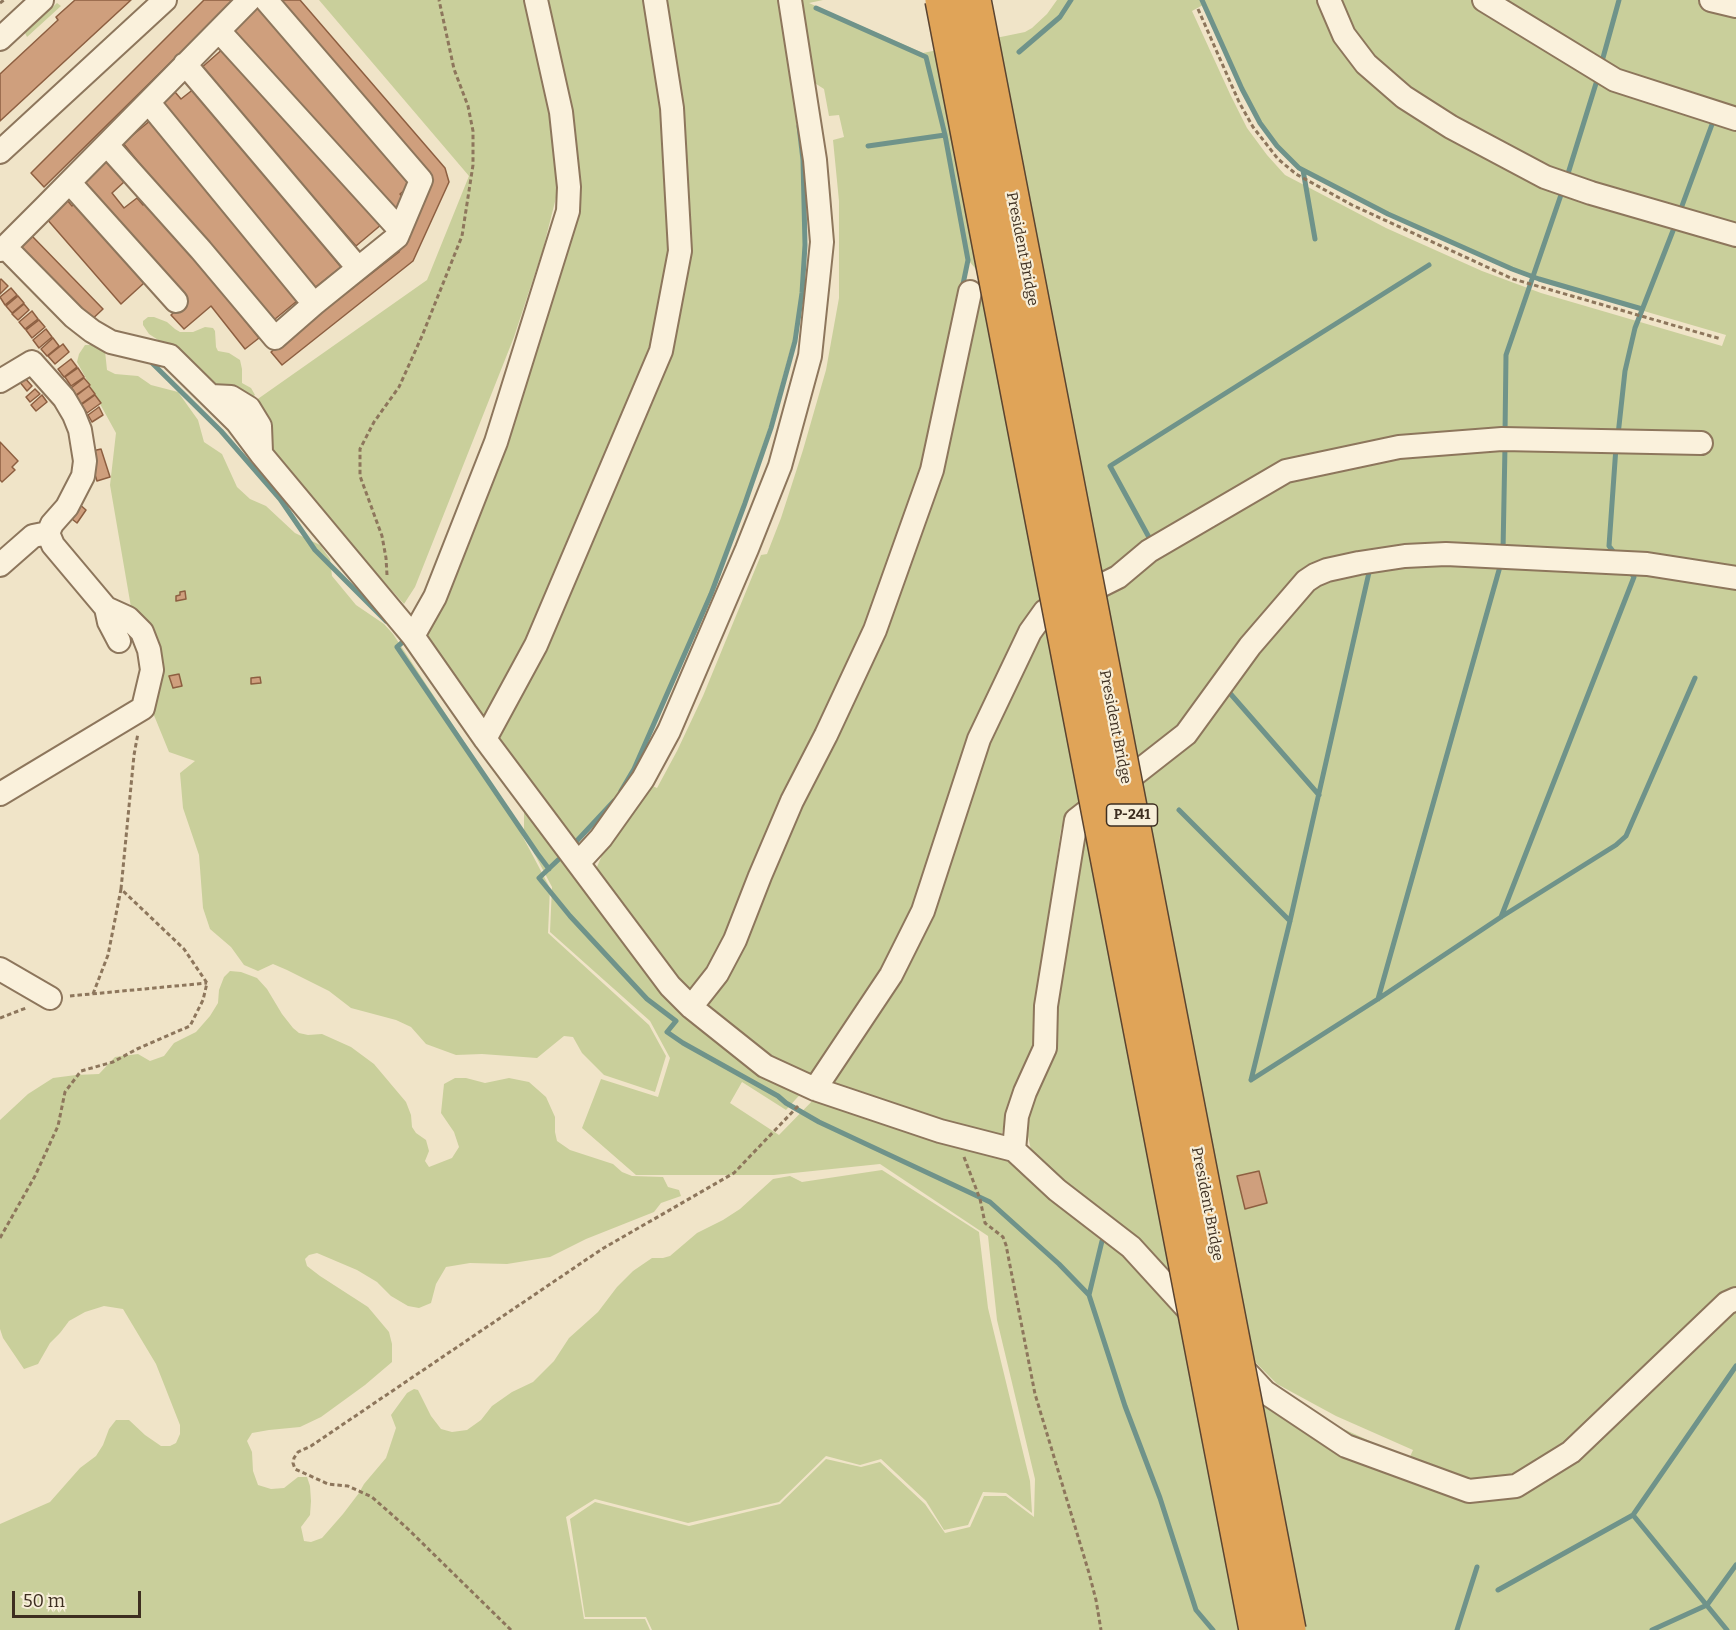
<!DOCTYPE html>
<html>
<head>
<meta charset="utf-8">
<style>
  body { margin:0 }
  #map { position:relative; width:1736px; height:1630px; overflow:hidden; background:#f0e4c8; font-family:Bitter,serif }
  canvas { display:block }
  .scale { position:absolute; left:12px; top:1591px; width:129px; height:27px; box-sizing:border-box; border:3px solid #3d2e20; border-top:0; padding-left:8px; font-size:18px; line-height:21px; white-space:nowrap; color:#3d2e20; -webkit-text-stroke:4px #f7eed8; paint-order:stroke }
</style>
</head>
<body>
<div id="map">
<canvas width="1736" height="1630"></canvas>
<div class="scale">50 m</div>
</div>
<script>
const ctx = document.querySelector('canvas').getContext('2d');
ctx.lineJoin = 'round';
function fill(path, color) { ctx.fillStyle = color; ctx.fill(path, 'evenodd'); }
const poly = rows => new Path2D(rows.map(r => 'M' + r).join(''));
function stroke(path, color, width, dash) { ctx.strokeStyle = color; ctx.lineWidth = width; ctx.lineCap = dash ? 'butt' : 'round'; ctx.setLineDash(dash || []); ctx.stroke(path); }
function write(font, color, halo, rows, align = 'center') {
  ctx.font = font + ' Bitter,serif'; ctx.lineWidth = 4.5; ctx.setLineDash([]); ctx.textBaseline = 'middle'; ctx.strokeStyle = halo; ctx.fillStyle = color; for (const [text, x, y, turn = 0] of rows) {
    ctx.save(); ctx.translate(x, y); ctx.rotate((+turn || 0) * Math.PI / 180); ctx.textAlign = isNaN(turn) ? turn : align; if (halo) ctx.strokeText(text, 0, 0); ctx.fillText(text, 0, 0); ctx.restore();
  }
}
fill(poly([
  [319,0,528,0,548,93,559,186,543,249,514,337,415,587,404,604,235,415,427,280,469,176],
  [543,0,646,0,660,91,672,242,649,357,517,667,492,712,482,715,425,633,570,228],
  [659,0,779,0,789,60,801,160,804,245,801,292,793,340,769,427,743,504,710,593,633,769,616,797,573,843,496,736,681,283],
  [792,0,823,0,809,3,923,53,1025,32,1032,28,1047,14,1057,0,1736,0,1736,569,1638,554,1436,547,1400,548,1351,556,1319,563,1308,568,1277,598,1173,734,1070,811,1061,829,1036,1004,1035,1045,1014,1087,1000,1140,958,1130,828,1084,889,993,904,969,918,939,929,914,984,746,1029,647,1040,631,1052,618,1064,610,1115,588,1131,578,1152,558,1171,546,1269,489,1287,480,1304,475,1390,455,1415,453,1463,451,1704,452,1705,436,1505,433,1441,437,1398,441,1309,461,1284,467,1269,473,1140,548,1119,566,1107,574,1054,594,1043,601,1030,615,1017,638,969,742,913,909,890,961,854,1018,857,1021,821,1074,817,1072,813,1077,770,1060,707,1013,705,1003,709,994,731,959,793,815,855,689,890,608,940,469,980,274,969,261,927,466,894,564,878,603,837,696,783,804,734,919,736,921,721,954,697,991,683,994,594,874,605,848,650,785,657,788,677,751,703,696,761,555,767,554,781,518,803,450,826,370,839,298,839,201,833,140,844,137,839,115,829,116,824,89,807,78],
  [1203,5,1241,90,1259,124,1276,147,1299,169,1388,215,1541,281,1726,335,1722,346,1541,293,1482,271,1386,228,1285,175,1267,155,1247,128,1230,94,1192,11],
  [57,3,61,6,27,37,25,33],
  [148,317,154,317,167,322,175,329,180,332,193,332,205,327,213,328,215,331,216,347,218,351,229,353,240,360,242,369,242,383,251,388,255,395,253,397,245,399,206,379,172,349,149,334,143,325,143,321],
  [85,345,93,345,105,351,107,370,115,374,138,376,151,385,178,392,198,420,204,442,222,454,237,487,250,499,266,506,295,533,320,545,330,559,332,576,356,605,384,624,393,634,507,807,550,888,548,933,649,1025,666,1056,655,1092,604,1075,582,1053,573,1037,564,1036,537,1058,482,1054,456,1055,426,1044,411,1027,396,1020,351,1008,329,991,287,970,273,964,258,971,244,965,231,947,210,929,203,908,199,855,183,808,180,773,195,761,169,752,151,708,161,667,155,633,132,613,110,485,116,433,77,362,79,354],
  [1406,563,1641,571,1736,587,1736,1630,652,1630,646,1617,585,1617,570,1519,595,1502,689,1526,780,1504,826,1459,861,1467,880,1462,925,1504,945,1533,970,1527,984,1496,1006,1496,1034,1517,1035,1479,997,1320,988,1236,880,1164,774,1175,636,1175,582,1128,601,1079,658,1097,670,1058,650,1021,550,932,552,887,524,834,524,804,646,974,682,1013,805,1089,786,1110,742,1082,730,1103,779,1135,818,1095,1008,1154,1120,1249,1144,1280,1275,1392,1324,1420,1409,1459,1413,1450,1336,1416,1277,1384,1129,1235,1046,1170,1031,1150,1026,1127,1032,1101,1054,1055,1054,1021,1084,823,1320,580],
  [230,971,241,972,257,978,267,989,282,1014,293,1028,299,1033,308,1035,322,1034,351,1047,374,1064,406,1102,411,1115,412,1127,416,1133,426,1140,429,1151,425,1161,429,1167,452,1158,459,1147,454,1132,441,1113,444,1084,455,1078,466,1078,485,1083,509,1078,529,1082,546,1097,555,1117,555,1132,557,1141,570,1150,613,1164,622,1172,632,1176,663,1177,668,1187,679,1190,681,1196,661,1203,654,1212,586,1239,550,1257,507,1264,470,1263,446,1267,436,1284,431,1303,419,1308,408,1306,391,1296,377,1282,357,1270,317,1253,309,1255,305,1259,307,1266,320,1276,368,1307,389,1332,392,1344,392,1362,365,1385,321,1417,300,1427,269,1430,252,1433,247,1441,252,1452,253,1471,258,1485,271,1489,284,1488,298,1477,307,1477,310,1486,311,1501,310,1515,301,1527,304,1541,311,1542,322,1538,343,1514,359,1493,364,1484,386,1458,396,1428,391,1415,407,1393,414,1389,418,1390,431,1416,441,1429,452,1432,467,1430,481,1420,492,1406,512,1392,533,1382,554,1361,569,1338,598,1312,617,1287,633,1271,652,1258,663,1258,670,1256,697,1233,723,1220,740,1209,773,1179,790,1176,802,1182,882,1170,979,1232,988,1308,1030,1481,1032,1513,1006,1493,983,1492,968,1525,944,1530,926,1501,881,1459,860,1465,826,1456,779,1502,688,1523,595,1499,566,1517,575,1565,584,1619,645,1619,650,1630,0,1630,0,1524,50,1502,80,1468,96,1456,103,1445,109,1429,116,1420,129,1420,145,1435,161,1446,170,1446,176,1443,180,1434,180,1425,156,1364,123,1309,104,1306,85,1312,69,1321,60,1333,50,1343,38,1364,24,1369,3,1338,0,1329,0,1120,28,1094,53,1078,76,1075,99,1074,115,1057,138,1054,150,1061,164,1056,174,1043,196,1032,210,1016,218,1003,219,990,224,977]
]), '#c9cf9b');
stroke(poly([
  [1202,0,1242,89,1260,123,1277,146,1299,168,1388,214,1512,269,1539,279,1642,309],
  [816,8,926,57,945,135,968,260,962,289],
  [1019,52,1060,17,1071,0],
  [1601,65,1619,0],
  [868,146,945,135],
  [1303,170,1315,239],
  [1566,180,1598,77],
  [1679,214,1714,119],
  [150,361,221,431,280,499,315,550,386,621],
  [1505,434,1506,355,1563,189],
  [1618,435,1625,371,1635,328,1676,223],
  [1151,541,1110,466,1429,265],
  [1503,551,1505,446],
  [1616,555,1609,546,1616,447],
  [403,638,405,640,397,647,537,853,549,869],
  [1228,691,1319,795],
  [621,791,634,769,711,594,745,503,771,428,784,381,795,341,802,293,805,245,803,160,799,126],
  [1179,810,1290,921],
  [573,845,614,801],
  [558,860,539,878,570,916,647,999,676,1021,667,1032,683,1043,778,1096,786,1103,819,1122,990,1202,1059,1264,1089,1295,1125,1406,1160,1498,1196,1610,1213,1630],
  [1501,917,1634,577,1628,569],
  [1378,999,1501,563],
  [1251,1080,1378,999,1501,917,1616,845,1626,836,1695,678],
  [1251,1080,1290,921,1370,568],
  [1089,1295,1102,1241],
  [1633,1515,1727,1630],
  [1498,1590,1633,1515,1736,1366],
  [1457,1630,1477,1567],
  [1652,1630,1707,1605,1736,1565]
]), '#6f938a', 5);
const building = poly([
  [75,0,131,0,0,121,0,74,58,20,56,17,75,0],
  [204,0,234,0,44,187,31,173,204,0],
  [275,0,300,0,445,168,449,182,413,261,282,365,271,352,399,252,430,180,275,0],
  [256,5,413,183,400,194,408,204,394,217,229,29,256,5],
  [225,47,382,224,356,246,200,69,225,47],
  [195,88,341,267,312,290,161,104,175,92,181,99,195,88],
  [151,120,297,301,269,324,123,143,151,120],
  [102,156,124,182,112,193,124,208,137,198,143,205,147,202,207,273,259,338,245,349,211,306,184,329,171,315,186,301,77,178,102,156],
  [67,200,72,206,75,204,144,283,121,304,46,218,67,200],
  [32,236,103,309,87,324,17,251,32,236],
  [1,279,8,286,0,294,0,280,1,279],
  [11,288,17,295,5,305,0,297,11,288],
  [18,296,24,303,12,313,6,306,18,296],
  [24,304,29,310,18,320,12,314,24,304],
  [32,311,38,319,25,329,19,322,32,311],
  [39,320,45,327,32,338,26,330,39,320],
  [46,329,52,337,39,348,33,340,46,329],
  [53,338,59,346,47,356,41,349,53,338],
  [63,344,69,352,55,364,48,356,63,344],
  [71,359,77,367,64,377,58,369,71,359],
  [78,368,84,377,71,386,65,377,78,368],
  [24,377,32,386,27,391,19,381,24,377],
  [84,378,90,385,76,395,71,388,84,378],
  [89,386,95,394,81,404,76,396,89,386],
  [35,389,40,394,30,402,26,397,35,389],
  [42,395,47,402,36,411,31,405,42,395],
  [95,395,101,403,87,413,81,405,95,395],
  [99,407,103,415,92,422,88,415,99,407],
  [0,442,18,461,12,467,15,470,2,482,0,480,0,442],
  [101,449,110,477,97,481,88,452,101,449],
  [78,503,86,510,77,523,68,516,78,503],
  [185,591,186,599,176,601,176,596,180,595,180,592,185,591],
  [179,674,182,686,173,688,169,676,179,674],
  [260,677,261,683,251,684,251,678,260,677],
  [1259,1171,1267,1203,1245,1209,1237,1176,1259,1171]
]);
fill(building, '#cf9f7d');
stroke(building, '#8d5f41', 1.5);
const minor = poly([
  [1329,0,1344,35,1366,64,1404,97,1451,127,1545,177,1591,193,1736,235],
  [1484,0,1615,80,1736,119],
  [1711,0,1736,6],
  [219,31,400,230],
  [0,39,42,0],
  [185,64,358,268],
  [149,103,314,304,397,237,421,180,266,0],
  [107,145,201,250,275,338,314,304],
  [0,152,165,0],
  [70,183,176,301],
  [5,247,74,317,92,331,111,342,170,356,237,422,261,454,413,636,485,739,670,986,691,1007,765,1066,815,1089,940,1131,1014,1150,1057,1190,1131,1247,1194,1316],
  [0,250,5,247,46,206,249,0],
  [0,381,32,362,64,398,74,415,80,430,85,461,83,476,67,507,52,524,48,533,33,536,0,565],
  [211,396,231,397,249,408,260,426,261,452],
  [106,608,109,622,119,641],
  [413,636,435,597,496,442,568,211,569,187,561,112,536,0],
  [485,739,536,645,661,351,680,251,672,108,655,0],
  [0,794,143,708,152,670,149,650,142,632,128,618,106,608,53,545,48,533],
  [578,863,601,838,643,779,669,731,747,549,780,466,810,356,822,242,815,160,790,0],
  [0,969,50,998],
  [691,1007,717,974,735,940,760,876,792,801,826,735,875,630,932,470,970,292],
  [815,1089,891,975,923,911,979,739,1030,632,1045,611,1062,602,1096,588,1118,577,1149,551,1286,471,1399,447,1502,439,1701,443],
  [1014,1150,1017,1116,1025,1092,1045,1048,1046,1006,1076,820,1186,734,1250,646,1306,581,1315,575,1327,570,1359,563,1405,556,1446,554,1647,564,1736,578],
  [1237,1362,1265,1392,1346,1446,1469,1491,1516,1486,1571,1452,1727,1303,1736,1299]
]);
stroke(minor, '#8d765c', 26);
stroke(poly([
  [0,3,4,0],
  [1198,9,1239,102,1253,127,1278,159,1296,174,1352,205,1513,279,1721,339],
  [387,575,386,558,382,536,360,476,360,449,374,422,399,387,422,336,462,236,473,165,473,131,468,106,454,69,439,0],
  [93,994,108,955,121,889],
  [70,996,207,983],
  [0,1018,26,1008],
  [964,1157,980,1199,985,1223,1003,1237,1006,1245,1035,1394,1089,1573,1096,1600,1101,1630],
  [0,1238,35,1176,58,1126,65,1092,81,1071,113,1062,137,1049,190,1026,203,1000,207,983,184,949,121,889,134,755,138,733],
  [511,1630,408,1529,372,1497,348,1486,328,1484,295,1469,293,1463,294,1458,298,1452,311,1446,602,1249,734,1173,800,1104]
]), '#8d765c', 3, [4.5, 3]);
stroke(minor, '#faf1dc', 22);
const highwayBridge = poly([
  [942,0,1256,1630],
  [974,0,1289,1630]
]);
stroke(highwayBridge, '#5b4430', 36, []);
stroke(highwayBridge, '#e0a458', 33);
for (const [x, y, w] of [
  [1132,815,51]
]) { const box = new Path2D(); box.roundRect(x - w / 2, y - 11, w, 22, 4.5); ctx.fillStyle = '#f7eed8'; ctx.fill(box); stroke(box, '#3d2e20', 1.5); }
write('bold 14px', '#3d2e20', null, [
  ["Р-241",1132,815]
]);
write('15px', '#3d2e20', '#f7eed8', [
  ["President Bridge",1022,249,79],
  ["President Bridge",1115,727,79],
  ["President Bridge",1207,1204,79]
]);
</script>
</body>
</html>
